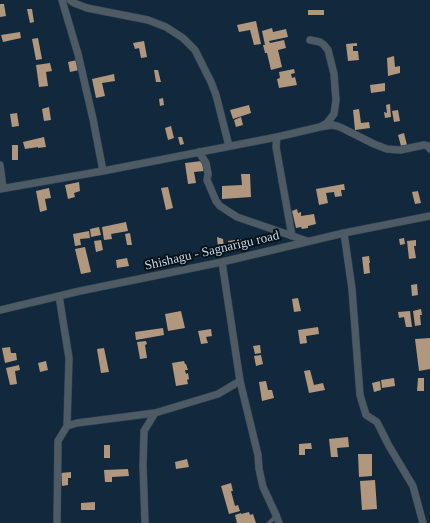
<!DOCTYPE html>
<html>
<head>
<meta charset="utf-8">
<style>
  body { margin:0 }
  canvas { display:block; background:#12293d }
</style>
</head>
<body>
<canvas width="430" height="523"></canvas>
<script>
const ctx = document.querySelector('canvas').getContext('2d');
ctx.lineJoin = 'round';
function fill(path, color) { ctx.fillStyle = color; ctx.fill(path, 'evenodd'); }
const poly = rows => new Path2D(rows.map(r => 'M' + r).join(''));
function stroke(path, color, width, dash) { ctx.strokeStyle = color; ctx.lineWidth = width; ctx.lineCap = dash ? 'butt' : 'round'; ctx.setLineDash(dash || []); ctx.stroke(path); }
function write(font, color, halo, rows, align = 'center') {
  ctx.font = font + ' "Times New Roman",serif'; ctx.lineWidth = 4; ctx.setLineDash([]); ctx.textBaseline = 'middle'; ctx.strokeStyle = halo; ctx.fillStyle = color; for (const [text, x, y, turn = 0] of rows) {
    ctx.save(); ctx.translate(x, y); ctx.rotate((+turn || 0) * Math.PI / 180); ctx.textAlign = isNaN(turn) ? turn : align; if (halo) ctx.strokeText(text, 0, 0); ctx.fillText(text, 0, 0); ctx.restore();
  }
}
fill(poly([
  [0,4,4,4,6,16,0,17],
  [27,9,32,9,34,22,30,23],
  [308,10,324,10,324,15,308,15],
  [256,21,261,44,254,45,250,30,239,32,237,25],
  [272,28,273,32,286,29,288,37,269,41,270,43,284,40,286,48,278,50,282,67,271,70,267,53,265,53,263,45,265,45,262,31],
  [20,32,21,38,3,42,1,35],
  [38,38,42,59,36,60,32,39],
  [144,41,147,57,141,58,139,48,135,49,133,43],
  [357,43,357,46,353,46,353,51,358,51,359,60,348,61,346,44],
  [394,56,395,67,400,66,400,73,388,76,387,58],
  [77,60,79,70,70,72,68,62],
  [50,63,52,71,46,72,48,86,39,87,36,65],
  [294,69,295,73,291,74,292,78,295,77,297,85,279,88,277,79,280,78,279,72],
  [154,70,158,70,161,82,156,82],
  [114,74,115,81,102,83,105,96,96,98,92,79],
  [385,83,385,91,371,93,370,85],
  [163,98,164,105,160,106,159,99],
  [390,104,391,117,385,118,384,112,387,113,386,105],
  [249,105,251,113,233,119,230,110],
  [49,107,51,120,44,121,42,109],
  [359,109,361,123,369,122,370,128,355,130,353,110],
  [398,110,400,121,394,122,392,111],
  [17,113,19,126,12,127,10,114],
  [241,117,243,125,236,127,234,120],
  [171,126,174,138,168,140,165,128],
  [404,133,407,145,401,146,398,135],
  [44,137,46,147,38,148,38,147,25,149,23,142],
  [178,137,182,137,184,144,180,145],
  [12,145,18,145,18,160,12,160],
  [202,161,204,171,194,172,196,183,188,184,185,163],
  [241,174,250,174,251,197,222,199,222,186,242,185],
  [79,182,80,191,74,193,75,197,68,199,65,185],
  [344,184,345,190,341,190,342,196,335,197,334,192,326,193,328,203,319,205,316,189],
  [168,187,173,208,166,210,161,188],
  [49,188,51,198,45,199,47,210,40,212,36,191],
  [418,191,421,203,415,204,412,192],
  [297,209,298,213,301,212,301,216,314,214,316,224,308,226,308,228,302,229,301,227,296,228,292,211],
  [126,222,128,231,111,234,112,239,104,240,102,227],
  [99,227,101,235,91,237,90,229],
  [89,231,90,238,80,239,81,245,75,246,73,234],
  [130,233,132,245,127,245,125,234],
  [217,237,223,239,224,247,218,247],
  [404,238,405,244,400,245,399,239],
  [241,239,242,245,238,246,236,240],
  [101,240,103,250,96,252,94,241],
  [235,240,236,247,230,248,228,241],
  [416,240,416,246,414,246,416,258,409,259,407,241],
  [85,247,91,272,81,274,75,249],
  [369,256,370,263,369,263,370,273,364,274,362,257],
  [127,258,129,266,117,268,116,260],
  [417,284,418,295,412,296,411,285],
  [298,298,301,311,294,312,292,299],
  [421,309,422,315,420,315,421,325,415,326,413,311],
  [181,311,185,328,168,331,165,314],
  [410,311,412,327,406,327,404,317,399,318,398,312],
  [318,327,319,334,306,336,307,343,300,344,298,330],
  [163,328,164,335,136,340,135,332],
  [211,329,212,336,206,337,208,343,201,344,198,331],
  [430,338,430,369,419,371,415,339],
  [146,341,147,344,145,345,147,358,140,359,137,342],
  [260,345,261,353,255,354,253,346],
  [10,347,11,353,16,353,17,360,5,363,2,348],
  [104,348,109,372,101,373,97,349],
  [261,355,263,364,256,366,254,356],
  [46,361,48,370,40,372,38,363],
  [184,361,185,364,186,364,188,370,185,370,186,374,188,373,189,379,187,380,188,384,176,386,172,363],
  [19,365,20,370,15,371,17,384,10,385,6,368],
  [310,370,314,385,323,383,325,390,309,393,304,371],
  [394,378,395,386,382,388,381,380],
  [418,378,424,378,424,391,417,391],
  [266,381,268,390,272,390,274,398,262,401,259,382],
  [380,381,381,390,374,392,372,383],
  [348,437,349,447,337,448,338,457,331,457,329,439],
  [311,443,312,449,305,449,305,455,299,455,299,444],
  [104,445,110,445,110,458,104,458],
  [358,454,372,454,372,476,359,477],
  [187,459,189,467,176,469,175,462],
  [128,469,129,476,112,477,112,482,105,482,104,470],
  [71,472,71,478,68,478,68,485,62,486,61,473],
  [375,480,377,509,362,510,360,481],
  [231,483,233,491,231,491,235,506,238,505,240,511,229,514,221,486],
  [95,502,95,510,81,510,81,503],
  [249,512,250,515,253,514,256,523,237,523,235,515,241,513,241,514]
]), '#b0977d');
const service = poly([
  [269,523,276,516]
]);
const minor = poly([
  [62,0,78,54,93,119,103,171],
  [70,0,74,3,87,8,148,20,166,27,183,38,195,50,211,82,216,95,229,146],
  [310,40,320,42,324,45,328,50,334,74,335,88,336,100,334,114,327,123,320,127],
  [277,137,276,147,292,236],
  [199,152,206,163,208,174,207,180,216,201,220,206,237,217,307,241],
  [0,165,3,188],
  [0,189,103,171,277,137,320,127,332,125,337,126,342,128,374,144,387,149,400,150,424,145,428,146,430,149],
  [344,233,352,289,360,395,366,415,377,422,389,446,413,486,423,523],
  [222,262,240,381,258,455,259,469,263,487,276,515,279,523],
  [59,296,69,358,67,426],
  [0,310,80,291,222,262,344,233,430,216],
  [57,523,58,441,67,426,77,423,155,413],
  [145,523,143,465,144,431,155,413,218,394,240,381]
]);
stroke(service, '#304558', 4.5);
stroke(minor, '#304558', 8);
stroke(service, '#4e5a64', 3.5);
stroke(minor, '#4e5a64', 7);
write('13px', '#cbd9e6', '#07111a', [
  ["Shishagu - Sagnarigu road",212,251,-13]
]);
</script>
</body>
</html>
